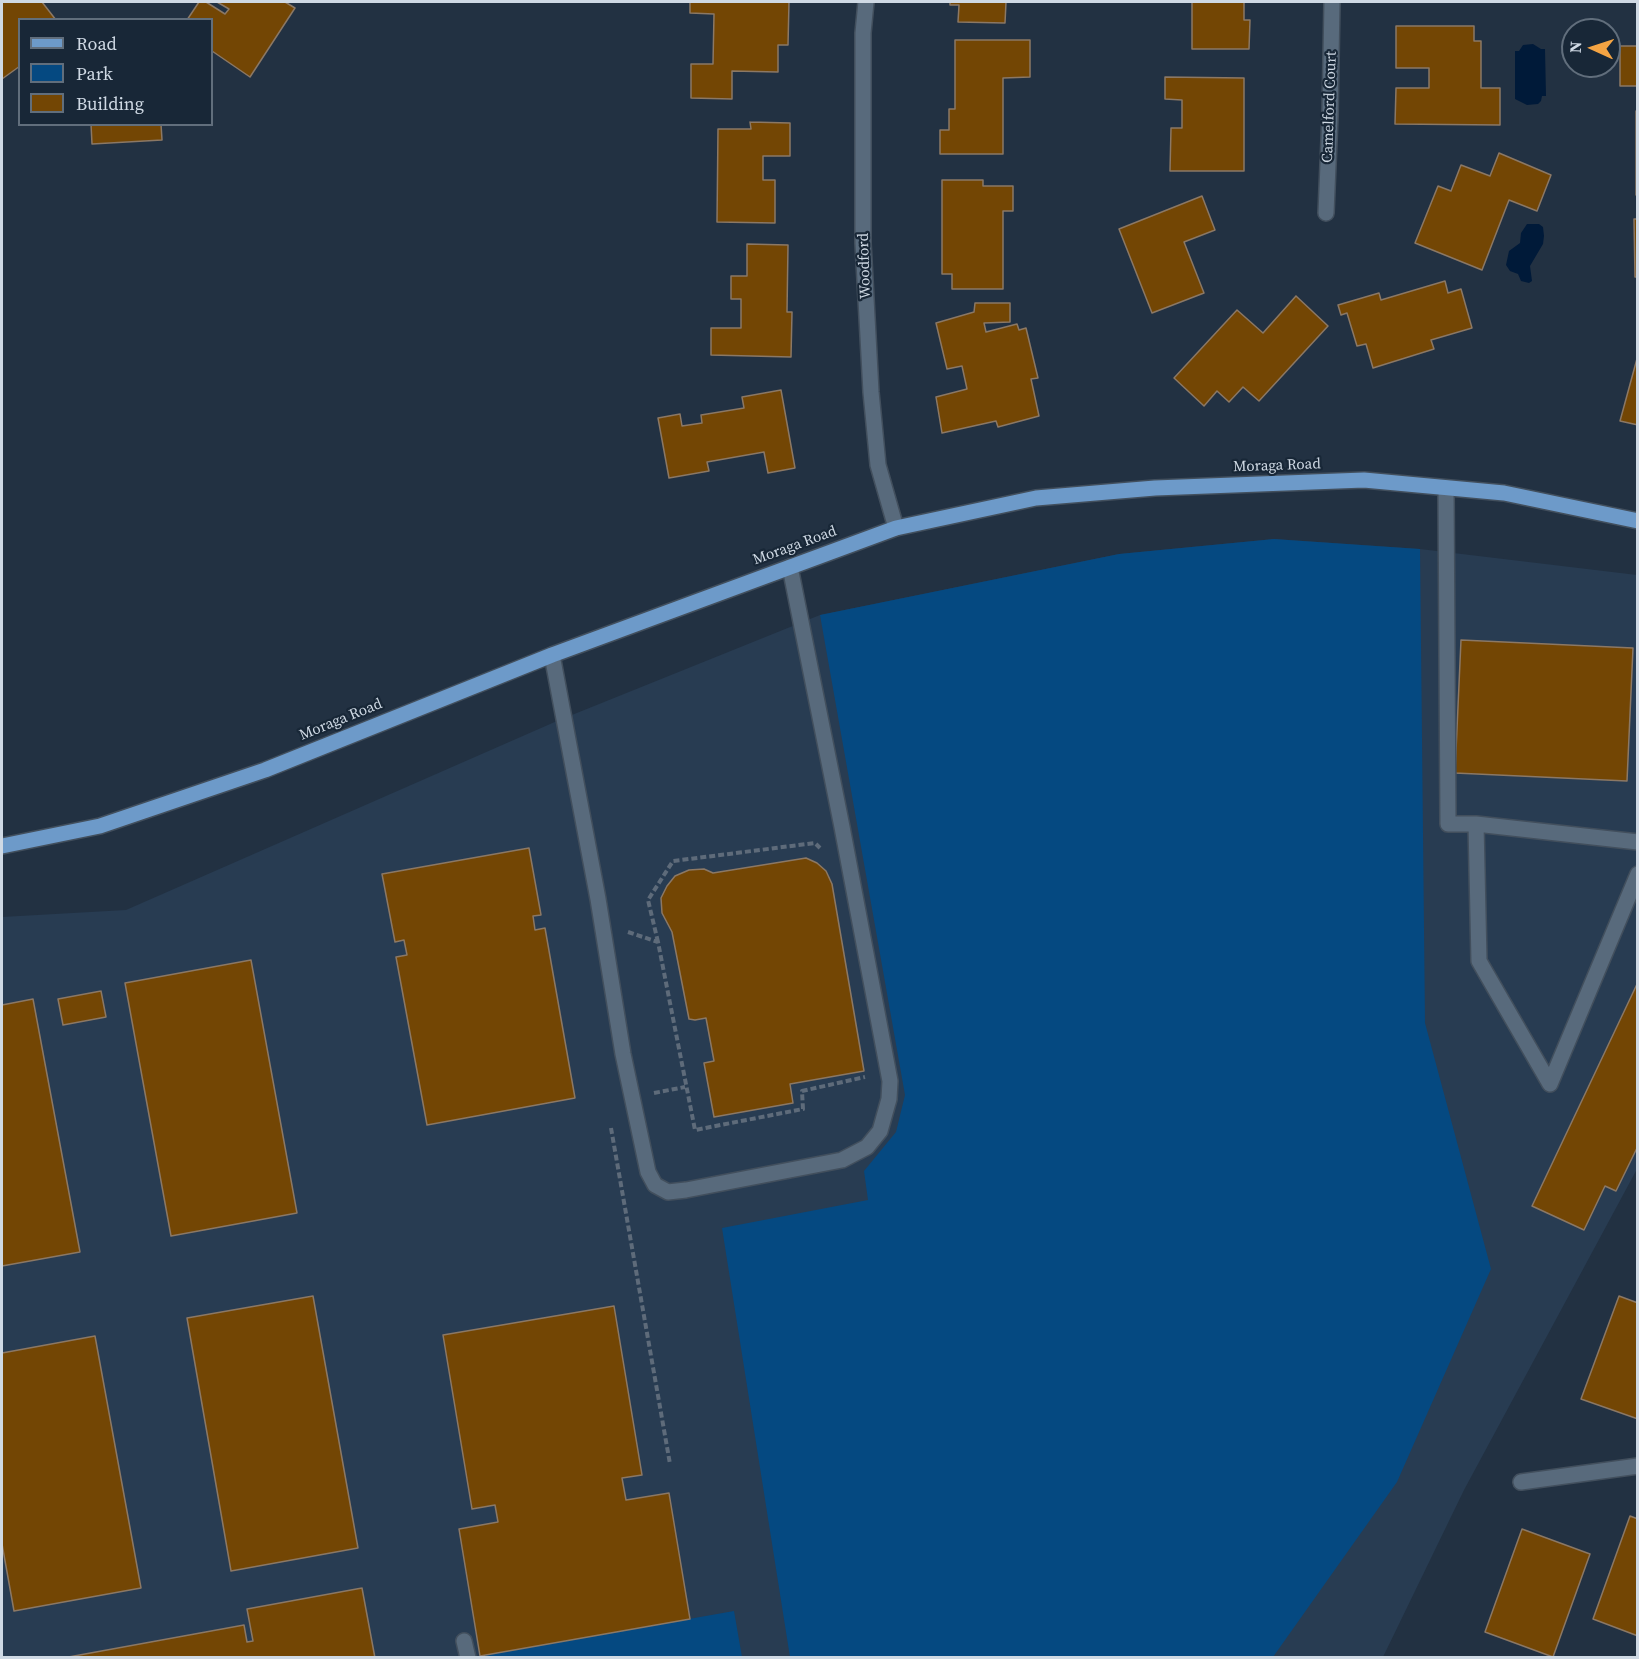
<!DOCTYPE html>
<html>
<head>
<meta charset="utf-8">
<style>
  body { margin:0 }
  #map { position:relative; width:1639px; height:1659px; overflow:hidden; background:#223142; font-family:"Source Serif 4",serif }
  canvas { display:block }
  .frame { position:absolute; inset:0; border:3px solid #cfd9e4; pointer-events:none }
  .legend { position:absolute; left:18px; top:18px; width:195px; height:108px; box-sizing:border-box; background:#182737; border:2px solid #616e7c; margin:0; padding:8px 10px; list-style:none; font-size:18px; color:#cfd9e4 }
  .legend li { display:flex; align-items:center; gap:12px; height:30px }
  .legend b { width:30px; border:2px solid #616e7c }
  .north { position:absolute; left:1561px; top:18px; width:60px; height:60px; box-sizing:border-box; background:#182737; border:2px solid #616e7c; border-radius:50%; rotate:273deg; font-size:16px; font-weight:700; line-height:24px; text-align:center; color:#cfd9e4 }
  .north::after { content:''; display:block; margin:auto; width:21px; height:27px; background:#f4a443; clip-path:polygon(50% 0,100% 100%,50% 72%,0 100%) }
</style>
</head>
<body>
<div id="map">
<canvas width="1639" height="1659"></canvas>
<div class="frame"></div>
<ul class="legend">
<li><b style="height:8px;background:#6d9ac9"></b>Road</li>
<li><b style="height:16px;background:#054981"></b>Park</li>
<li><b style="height:16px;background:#734604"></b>Building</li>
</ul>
<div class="north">N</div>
</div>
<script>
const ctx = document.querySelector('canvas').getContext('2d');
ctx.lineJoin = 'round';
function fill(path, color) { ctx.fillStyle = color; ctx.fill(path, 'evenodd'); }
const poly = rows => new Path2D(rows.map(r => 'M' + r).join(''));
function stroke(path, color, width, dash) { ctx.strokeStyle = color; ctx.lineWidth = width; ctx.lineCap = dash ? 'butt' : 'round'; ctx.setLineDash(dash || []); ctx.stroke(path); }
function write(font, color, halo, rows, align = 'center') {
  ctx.font = font + ' "Source Serif 4",serif'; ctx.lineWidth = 4.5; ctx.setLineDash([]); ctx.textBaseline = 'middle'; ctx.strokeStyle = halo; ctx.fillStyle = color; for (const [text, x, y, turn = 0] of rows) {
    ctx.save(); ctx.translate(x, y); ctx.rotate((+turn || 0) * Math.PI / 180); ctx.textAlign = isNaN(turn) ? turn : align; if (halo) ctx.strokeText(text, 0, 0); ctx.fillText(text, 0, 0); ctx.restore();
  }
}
fill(poly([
  [1274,539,1420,549,1637,575,1637,1169,1464,1490,1383,1657,2,1658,2,917,126,910,557,721,820,615,1119,554]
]), '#283c52');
fill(poly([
  [1274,539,1420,549,1425,1023,1491,1269,1397,1482,1273,1657,790,1657,722,1228,868,1200,864,1171,896,1132,905,1095,820,615,1119,554],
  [734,1611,742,1657,481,1658,480,1656]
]), '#054981');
fill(poly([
  [1533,44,1541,49,1545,49,1546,96,1542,96,1541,101,1538,104,1527,105,1515,99,1515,51,1519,51,1523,45],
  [1527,224,1539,224,1543,227,1544,236,1543,244,1530,266,1532,281,1529,283,1521,281,1518,274,1510,271,1506,265,1509,251,1520,243,1521,233]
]), '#001a39');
const building = poly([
  [2,2,42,2,56,20,20,20,20,66,2,79,2,2],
  [199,2,206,2,225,14,229,9,217,2,285,2,295,8,250,77,212,51,212,20,187,20,199,2],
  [690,2,789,2,788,45,778,45,778,72,732,71,732,99,691,98,691,64,713,64,714,14,690,13,690,2],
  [950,2,1006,2,1005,23,958,22,959,5,950,5,950,2],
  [1192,2,1244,2,1244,20,1250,20,1249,49,1192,49,1192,2],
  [1396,26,1474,26,1474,41,1481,41,1481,88,1500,88,1500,125,1395,124,1396,88,1429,88,1429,68,1396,68,1396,26],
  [955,40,1030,40,1030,77,1003,78,1003,154,940,154,940,130,949,130,949,109,955,109,955,40],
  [1620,46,1638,46,1638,86,1620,86,1620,46],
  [1165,77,1244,78,1244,171,1170,171,1171,128,1182,128,1182,100,1165,99,1165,77],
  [1636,111,1638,111,1638,195,1636,195,1636,111],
  [750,122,790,123,790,156,763,156,763,180,775,180,775,223,717,222,718,129,751,129,750,122],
  [91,124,161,124,162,140,92,144,91,124],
  [1499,153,1551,175,1537,211,1509,200,1482,270,1415,243,1438,186,1451,191,1461,165,1490,176,1499,153],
  [942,180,983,180,983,186,1013,186,1013,211,1003,211,1003,289,952,289,952,274,942,274,942,180],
  [1202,196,1215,230,1184,242,1204,293,1152,313,1119,229,1202,196],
  [1634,219,1638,219,1638,277,1635,277,1634,219],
  [747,244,788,245,787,312,792,312,791,357,711,355,711,328,741,328,741,299,731,299,731,276,747,276,747,244],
  [1445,281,1448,293,1461,289,1472,328,1431,340,1434,349,1373,368,1366,344,1357,346,1347,313,1341,315,1338,305,1379,293,1381,300,1445,281],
  [1296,296,1328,326,1259,401,1243,387,1229,402,1217,391,1204,406,1174,378,1237,310,1263,333,1296,296],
  [975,303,1010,303,1010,322,984,323,986,332,1017,324,1019,330,1026,328,1038,378,1031,379,1039,416,998,427,996,421,942,433,936,397,967,389,962,366,947,369,936,323,974,312,975,303],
  [1638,355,1638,425,1620,421,1638,355],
  [781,390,795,468,768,473,764,452,707,462,709,471,669,478,658,418,680,414,682,426,702,423,701,415,744,408,742,397,781,390],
  [1461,640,1633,648,1627,781,1455,773,1461,640],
  [529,848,541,915,533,916,535,930,545,928,575,1098,427,1125,396,957,407,955,404,940,395,942,382,874,529,848],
  [806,858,817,863,826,871,832,884,864,1071,790,1084,793,1103,714,1117,704,1063,714,1061,706,1018,695,1020,689,1019,672,932,662,913,661,898,667,886,675,876,689,870,704,869,713,873,806,858],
  [251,960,297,1213,171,1236,125,983,251,960],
  [1638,982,1638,1146,1616,1191,1605,1186,1584,1230,1532,1206,1638,982],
  [101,991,106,1017,63,1025,58,999,101,991],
  [33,999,80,1252,2,1266,2,1005,33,999],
  [313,1296,358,1548,231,1571,187,1318,313,1296],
  [1619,1296,1638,1303,1638,1419,1581,1399,1619,1296],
  [614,1306,642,1475,622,1478,626,1500,669,1493,690,1619,480,1656,459,1529,498,1522,495,1505,472,1509,443,1335,614,1306],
  [95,1336,141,1588,14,1611,2,1544,2,1353,95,1336],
  [1630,1516,1638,1519,1638,1636,1593,1619,1630,1516],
  [1522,1529,1590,1554,1553,1657,1485,1632,1522,1529],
  [362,1588,375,1658,63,1658,244,1625,247,1642,253,1641,247,1609,362,1588]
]);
fill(building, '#734604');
stroke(building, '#8b7865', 1.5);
const minor = poly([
  [866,2,863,33,863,243,871,392,878,465,896,528],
  [1326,213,1330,116,1332,2],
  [1446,488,1448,824,1476,824,1638,842],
  [552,655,598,899,623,1054,648,1172,655,1185,668,1192,686,1190,842,1160,867,1147,880,1131,889,1099,890,1081,842,827,790,567],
  [1476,824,1479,961,1550,1084,1638,874],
  [1521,1482,1638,1466],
  [464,1641,468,1658]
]);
const major = poly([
  [2,846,100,826,265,770,552,655,896,528,1036,498,1155,488,1364,480,1504,493,1638,521]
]);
stroke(minor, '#424f5d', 18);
stroke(major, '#424f5d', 18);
stroke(poly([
  [628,932,658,942,695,1130,803,1109,802,1091,865,1077],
  [658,942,648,900,673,861,815,843,820,848],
  [654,1093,685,1087],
  [611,1128,670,1464]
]), '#5e6b7a', 4, [6, 3]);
stroke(minor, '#586a7c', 15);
stroke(major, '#6d9ac9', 15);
write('15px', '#cfd9e4', '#182737', [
  ["Camelford Court",1330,107,-88],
  ["Woodford",865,266,-92],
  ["Moraga Road",1277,466,-2],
  ["Moraga Road",795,546,-20],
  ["Moraga Road",341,720,-22]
]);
</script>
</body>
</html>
